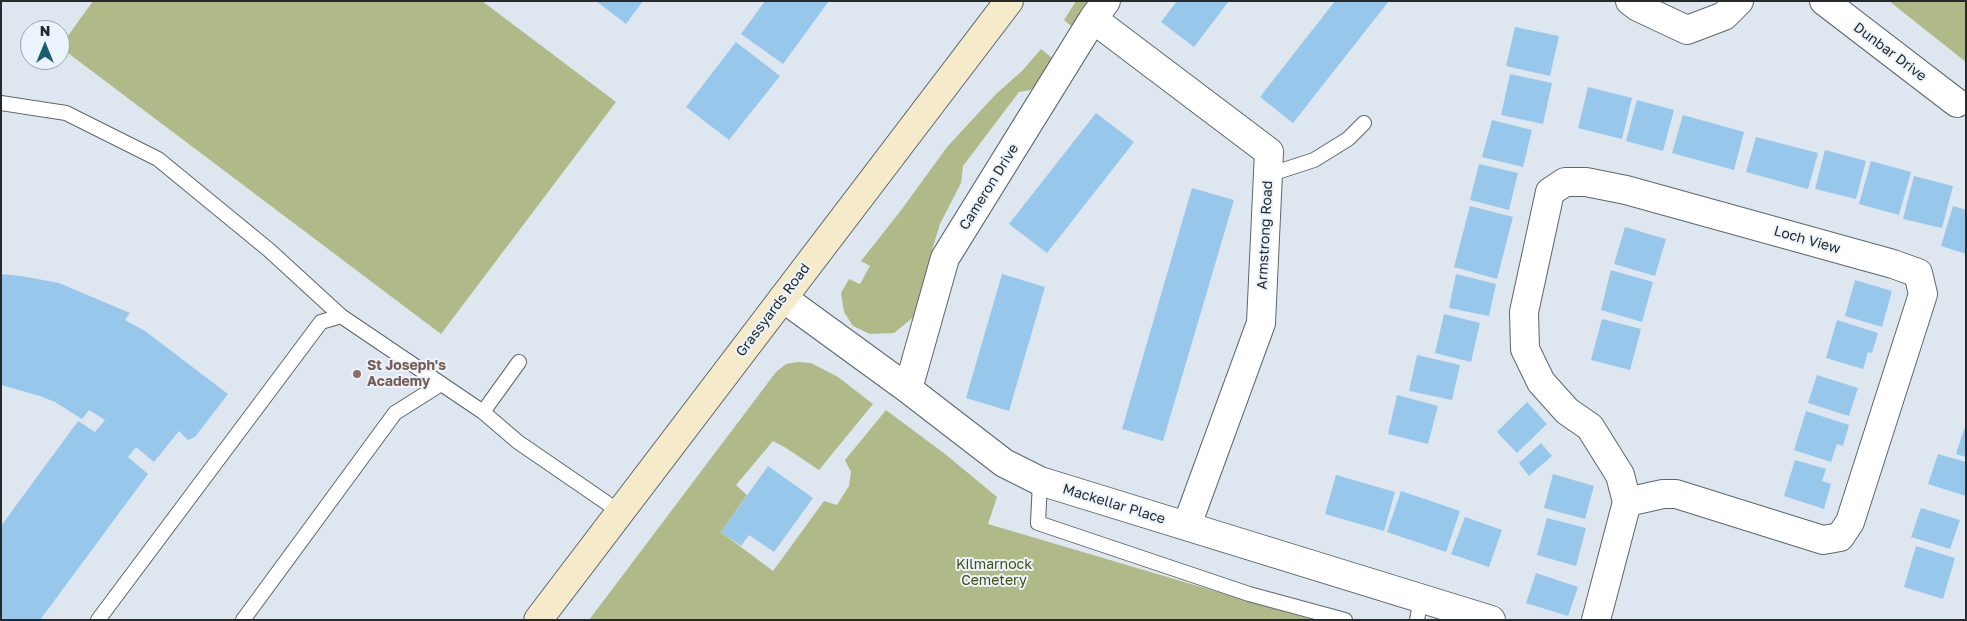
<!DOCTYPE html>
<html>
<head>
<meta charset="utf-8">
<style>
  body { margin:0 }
  #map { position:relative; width:1967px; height:621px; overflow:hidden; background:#dee7ef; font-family:"Golos Text",sans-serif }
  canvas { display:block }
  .frame { position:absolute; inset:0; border:2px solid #262a2d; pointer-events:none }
  .north { position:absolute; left:20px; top:20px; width:50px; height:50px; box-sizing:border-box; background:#ebf4fc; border:1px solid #9ca3a9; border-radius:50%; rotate:0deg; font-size:14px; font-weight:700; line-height:20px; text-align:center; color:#262a2d }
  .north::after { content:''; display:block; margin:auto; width:18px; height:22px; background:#1a5f71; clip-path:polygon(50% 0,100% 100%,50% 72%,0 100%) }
</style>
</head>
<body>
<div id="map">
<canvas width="1967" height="621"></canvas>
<div class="frame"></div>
<div class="north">N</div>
</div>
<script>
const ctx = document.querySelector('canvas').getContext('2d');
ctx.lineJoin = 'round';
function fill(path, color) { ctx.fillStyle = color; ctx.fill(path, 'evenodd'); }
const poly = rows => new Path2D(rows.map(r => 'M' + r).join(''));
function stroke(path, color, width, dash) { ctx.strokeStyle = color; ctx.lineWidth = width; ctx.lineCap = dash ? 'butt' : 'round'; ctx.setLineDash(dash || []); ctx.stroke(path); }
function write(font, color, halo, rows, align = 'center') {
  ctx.font = font + ' "Golos Text",sans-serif'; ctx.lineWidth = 4; ctx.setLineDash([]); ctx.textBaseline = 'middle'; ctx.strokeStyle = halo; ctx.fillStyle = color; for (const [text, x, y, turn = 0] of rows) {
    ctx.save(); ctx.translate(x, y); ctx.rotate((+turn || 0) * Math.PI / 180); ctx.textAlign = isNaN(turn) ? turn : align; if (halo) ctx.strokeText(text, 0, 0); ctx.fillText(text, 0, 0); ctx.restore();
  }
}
fill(poly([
  [93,1,482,1,616,102,441,334,60,47],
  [1076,1,1100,1,1078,32,1064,20],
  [1889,1,1966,1,1966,62],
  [1041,49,1056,61,1031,90,1019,92,963,166,961,183,940,224,931,253,929,287,921,311,894,333,870,334,853,326,844,312,841,293,849,279,860,284,870,266,861,261,902,209,947,147,996,94,1022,71],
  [798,362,811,363,838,377,873,404,819,470,786,448,773,441,736,485,747,495,721,532,773,571,824,501,837,505,849,486,851,472,845,460,886,410,945,454,997,497,988,524,1313,620,589,620,776,372,786,364]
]), '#b0b988');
fill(poly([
  [596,1,643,1,626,24],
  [765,1,829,1,783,64,741,34],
  [1177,1,1229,1,1194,47,1161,22],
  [1335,1,1389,1,1293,123,1260,97],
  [1515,27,1559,36,1550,76,1506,66],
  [736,42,780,76,729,140,686,107],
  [1510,74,1552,83,1543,124,1501,115],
  [1588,87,1632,98,1622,139,1578,128],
  [1637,100,1674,110,1663,151,1626,141],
  [1096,113,1134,142,1047,253,1009,224],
  [1683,115,1744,132,1734,170,1672,153],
  [1492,120,1532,130,1523,167,1482,157],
  [1756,137,1818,153,1808,189,1746,172],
  [1825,150,1866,161,1856,199,1815,189],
  [1871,161,1911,172,1899,215,1859,204],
  [1479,164,1518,173,1509,210,1470,200],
  [1914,176,1953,186,1942,228,1903,219],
  [1192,188,1234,200,1163,441,1122,429],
  [1470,206,1513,217,1497,279,1454,267],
  [1953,206,1966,210,1966,254,1941,246],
  [1625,227,1666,239,1655,276,1614,264],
  [1611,270,1653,282,1642,322,1601,310],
  [1,274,21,276,59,283,130,313,125,320,145,331,228,394,195,437,188,440,179,431,154,462,136,447,128,457,148,474,40,620,1,620,1,526,78,421,95,432,105,420,89,410,82,419,55,402,40,396,1,385],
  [1002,274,1045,287,1009,411,966,398],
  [1456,274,1496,284,1489,316,1449,308],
  [1855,280,1892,291,1882,327,1845,316],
  [1444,314,1480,323,1471,362,1435,353],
  [1602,319,1641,329,1630,370,1591,360],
  [1837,320,1878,333,1872,353,1868,352,1863,369,1826,358],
  [1417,355,1460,365,1452,400,1409,391],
  [1817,375,1858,388,1849,416,1808,403],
  [1397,395,1438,406,1428,444,1388,434],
  [1527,402,1547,424,1517,453,1497,432],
  [1806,411,1849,425,1843,446,1837,444,1831,462,1794,450],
  [1965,426,1966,426,1966,457,1956,454],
  [1541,443,1552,456,1529,476,1519,463],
  [1938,454,1966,462,1966,496,1928,484],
  [1795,460,1826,469,1822,481,1831,484,1824,509,1784,496],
  [768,466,813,498,774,552,749,535,741,546,721,532],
  [1553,474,1594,486,1585,519,1544,508],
  [1336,475,1395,492,1384,531,1325,514],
  [1401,491,1460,511,1446,552,1387,532],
  [1921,508,1960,520,1950,549,1911,537],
  [1465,517,1502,530,1489,567,1451,554],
  [1547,518,1586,528,1576,566,1537,555],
  [1916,546,1955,558,1943,599,1904,587],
  [1536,573,1578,587,1568,616,1526,603]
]), '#98c7ec');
const service = poly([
  [1,103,66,113,158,159,269,250,341,316],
  [1268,175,1314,160,1348,139,1364,123],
  [483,412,519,362],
  [1040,481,1038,523,1249,594,1345,620],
  [98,620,321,322,341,316,483,412,518,442,620,512],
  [243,620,395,413,441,384],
  [1417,620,1421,598]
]);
const minor = poly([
  [1630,1,1638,7,1687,30,1724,16,1739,1],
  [1824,1,1957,103],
  [1093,19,1269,152,1261,323,1187,525],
  [783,298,908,389,1004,463,1040,481,1491,620],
  [908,389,945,258,1093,19,1106,1],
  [1596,620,1627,502,1620,475,1590,427,1567,411,1541,382,1525,349,1524,312,1550,192,1565,182,1586,182,1626,190,1893,264,1918,273,1923,294,1917,313,1850,522,1840,537,1823,540,1676,494,1663,494,1627,502]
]);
const secondary = poly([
  [538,620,1009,1]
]);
stroke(service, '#5e666d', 16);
stroke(minor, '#5e666d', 30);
stroke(secondary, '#5e666d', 30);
stroke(service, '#fff', 14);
stroke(minor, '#fff', 28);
stroke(secondary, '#f5ebca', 28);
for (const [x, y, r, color] of [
  [357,374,5,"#8d6e63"]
]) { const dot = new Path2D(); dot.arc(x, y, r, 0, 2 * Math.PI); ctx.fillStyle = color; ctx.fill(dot); stroke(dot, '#ebf4fc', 2); }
write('14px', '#262a2d', '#ebf4fc', [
  ["Dunbar Drive",1890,52,37],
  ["Cameron Drive",989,187,-58],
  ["Armstrong Road",1265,235,-87],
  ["Loch View",1807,240,16],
  ["Grassyards Road",773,310,-53],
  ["Mackellar Place",1114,504,17]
]);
write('bold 14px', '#785e54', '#ebf4fc', [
  ["St Joseph's",367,366],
  ["Academy",367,382]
], 'left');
write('14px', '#454d10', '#ebf4fc', [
  ["Kilmarnock",994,565],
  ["Cemetery",994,581]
]);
</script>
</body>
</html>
